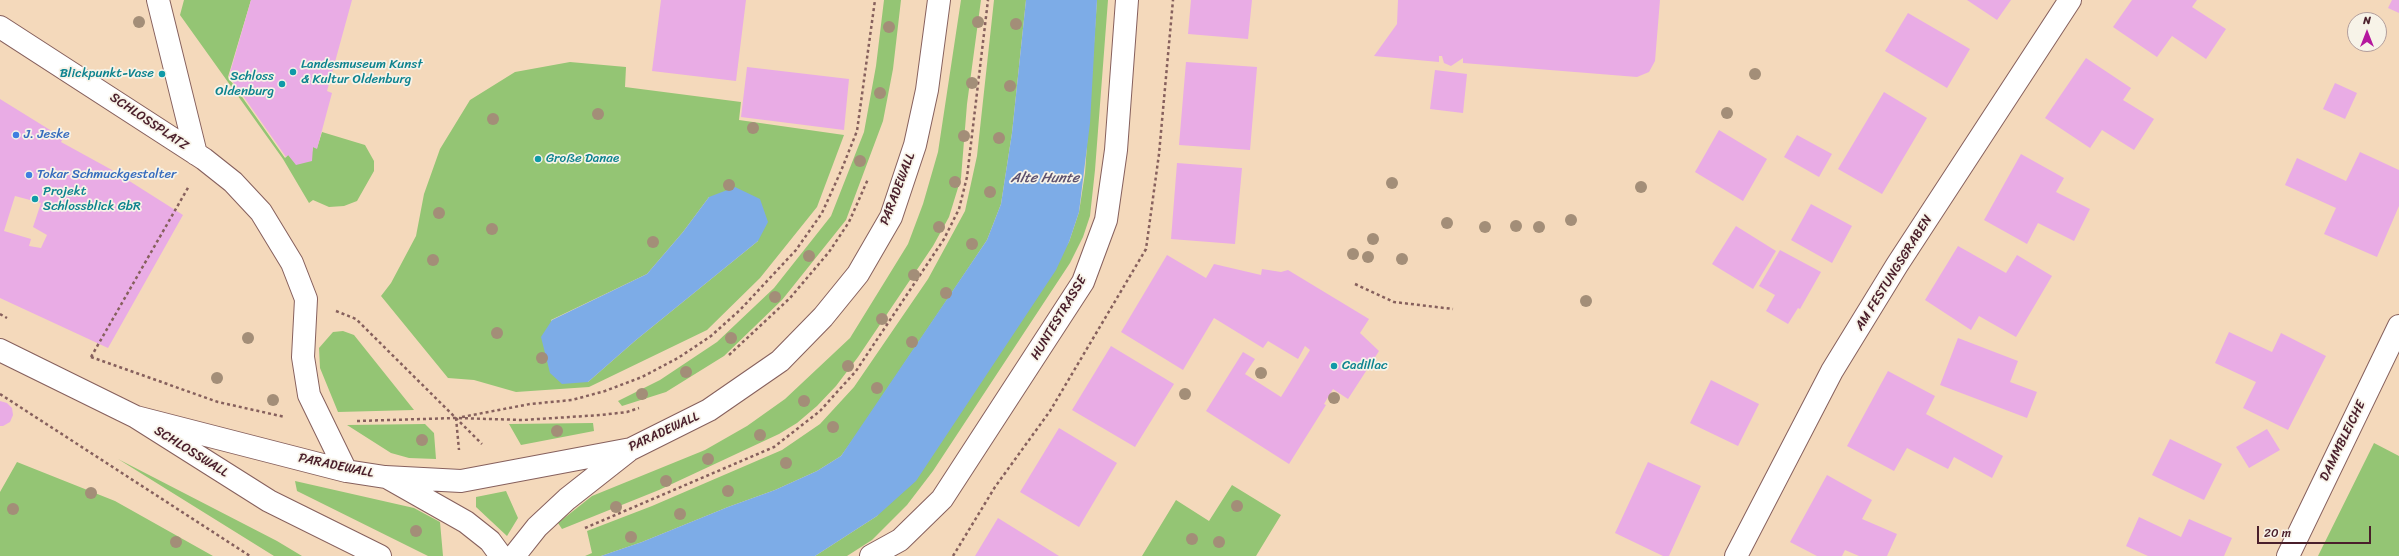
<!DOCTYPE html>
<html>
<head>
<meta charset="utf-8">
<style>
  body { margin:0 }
  #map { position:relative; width:2399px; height:556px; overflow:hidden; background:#f4d9bb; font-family:Sriracha,sans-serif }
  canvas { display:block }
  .north { position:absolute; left:2347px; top:12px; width:40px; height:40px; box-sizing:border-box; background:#f7f3e8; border:1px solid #b29e9c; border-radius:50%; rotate:0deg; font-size:11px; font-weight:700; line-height:16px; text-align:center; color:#4a1f2b }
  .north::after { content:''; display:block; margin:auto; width:14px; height:18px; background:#b5179e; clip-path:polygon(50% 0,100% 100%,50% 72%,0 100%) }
  .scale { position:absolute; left:2257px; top:526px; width:114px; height:18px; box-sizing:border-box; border:2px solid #4a1f2b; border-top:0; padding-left:5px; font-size:12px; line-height:14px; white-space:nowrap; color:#4a1f2b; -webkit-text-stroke:3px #f7f3e8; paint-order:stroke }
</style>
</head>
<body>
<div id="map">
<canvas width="2399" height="556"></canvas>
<div class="north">N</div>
<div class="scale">20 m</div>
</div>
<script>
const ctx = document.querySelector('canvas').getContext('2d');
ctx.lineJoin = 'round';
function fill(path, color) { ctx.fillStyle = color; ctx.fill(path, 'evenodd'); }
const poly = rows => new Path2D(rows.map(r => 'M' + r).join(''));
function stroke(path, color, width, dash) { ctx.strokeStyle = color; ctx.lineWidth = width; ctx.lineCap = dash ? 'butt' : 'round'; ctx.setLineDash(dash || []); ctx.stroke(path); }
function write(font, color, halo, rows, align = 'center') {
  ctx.font = font + ' Sriracha,sans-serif'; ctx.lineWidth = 3.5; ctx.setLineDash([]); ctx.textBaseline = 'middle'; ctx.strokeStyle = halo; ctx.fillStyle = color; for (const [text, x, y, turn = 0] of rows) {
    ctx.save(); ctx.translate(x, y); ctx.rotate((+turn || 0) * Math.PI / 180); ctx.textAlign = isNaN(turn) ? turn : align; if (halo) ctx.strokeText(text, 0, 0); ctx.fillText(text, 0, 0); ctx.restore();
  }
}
fill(poly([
  [184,0,251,0,228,77,285,158,288,155,311,157,313,147,317,148,322,132,365,145,374,161,374,171,357,201,344,206,329,207,313,200,309,203,283,159,180,15],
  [884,0,901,0,893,69,883,121,846,220,782,300,724,356,666,392,622,406,618,401,660,380,717,342,774,288,831,216,864,132,876,66],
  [961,0,981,0,967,104,961,178,949,217,933,246,858,357,836,386,817,406,797,423,779,434,659,490,562,529,558,523,592,496,705,450,747,426,785,399,850,338,908,244,923,204,938,152],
  [994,0,1026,0,1012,133,1001,204,987,240,859,431,841,456,817,471,775,490,728,507,642,542,601,556,585,556,592,553,587,531,652,506,782,450,820,424,854,387,928,279,965,211,977,156],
  [1097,0,1108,0,1095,170,1090,216,1083,237,1070,263,933,471,907,505,872,540,847,556,815,556,877,516,1069,242,1079,212,1085,173],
  [570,62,626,67,625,87,741,102,739,120,844,135,817,207,760,278,707,330,589,387,516,392,474,380,448,378,381,296,391,283,416,236,424,194,440,149,470,100,515,72],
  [709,197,758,241,636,340,588,382,551,320,647,274,683,232],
  [343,331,354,335,414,410,338,412,320,368,319,348,333,332],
  [593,423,594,431,521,445,509,424],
  [425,424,434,433,436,459,409,458,391,453,347,425],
  [2374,443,2399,456,2399,556,2318,556],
  [118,459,277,541,302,556,274,556],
  [17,462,115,501,213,556,0,556,0,492],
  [295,481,414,508,440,522,443,556,428,556,297,491],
  [1232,485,1281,515,1256,556,1142,556,1176,500,1209,521],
  [506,491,518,518,507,536,476,507,476,497]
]), '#94c574');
fill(poly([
  [1026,0,1097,0,1090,123,1079,212,1069,242,1056,270,916,481,877,516,815,556,601,556,642,542,728,507,775,490,817,471,841,456,987,240,1001,204,1012,133],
  [735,187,760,199,768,222,758,241,636,340,588,382,562,384,550,373,541,337,552,320,647,274,683,232,709,197]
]), '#7dace7');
fill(poly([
  [251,0,352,0,327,91,332,93,317,149,313,147,312,161,296,165,288,155,286,157,229,76],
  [661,0,746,0,736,81,652,71],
  [1191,0,1252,0,1248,39,1188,34],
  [1398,0,1660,0,1655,61,1649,72,1637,77,1463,63,1463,58,1451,66,1444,63,1442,56,1439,56,1439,62,1374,56,1397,24],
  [1967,0,2011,0,1997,20],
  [2132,0,2197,0,2192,7,2226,29,2206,59,2172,36,2157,57,2113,27],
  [2392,0,2399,0,2399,13,2388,8],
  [1908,13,1970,49,1947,88,1885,51],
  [2086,58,2131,88,2123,100,2154,119,2134,150,2102,130,2090,148,2045,118],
  [1186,62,1257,67,1250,150,1179,145],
  [747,67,849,79,844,130,741,117],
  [1435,70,1467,74,1463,113,1430,109],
  [2335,83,2357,93,2345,119,2323,109],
  [1884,92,1927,118,1882,194,1838,169],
  [0,99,63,138,61,142,112,170,183,215,108,348,0,298],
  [15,196,41,203,33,227,47,235,41,248,29,246,31,239,4,231],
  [1719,130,1767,159,1743,201,1695,172],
  [1797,135,1832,154,1819,177,1784,157],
  [2360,152,2399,170,2399,206,2377,257,2324,234,2336,208,2285,185,2297,158,2346,181],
  [2021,154,2064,178,2056,192,2090,209,2074,241,2038,223,2027,244,1984,220],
  [1177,163,1242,168,1235,244,1171,239],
  [1811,204,1852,226,1832,263,1791,240],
  [1736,226,1776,251,1753,289,1712,264],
  [1958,246,2006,273,2017,255,2052,276,2016,337,1979,316,1971,330,1925,300],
  [1780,250,1821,272,1800,309,1798,308,1788,324,1766,311,1775,295,1759,286],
  [1167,255,1206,278,1214,264,1261,275,1262,269,1281,272,1288,270,1369,319,1360,333,1379,351,1348,399,1333,389,1324,404,1326,405,1289,464,1206,411,1243,352,1255,359,1245,374,1281,397,1310,350,1305,346,1298,359,1268,341,1263,348,1214,318,1183,370,1121,332],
  [2229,332,2272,352,2281,333,2326,356,2288,430,2243,408,2256,382,2215,363],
  [1958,338,2018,361,2010,382,2037,392,2027,418,1940,385],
  [1111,346,1174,384,1135,447,1072,410],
  [1888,371,1935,396,1926,414,2003,456,1992,478,1954,457,1948,469,1907,448,1894,471,1847,446],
  [1711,380,1759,404,1738,446,1690,423],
  [0,401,7,403,12,408,13,415,10,422,3,426,0,426],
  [1059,428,1117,463,1079,527,1020,492],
  [2267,429,2280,450,2249,468,2236,447],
  [2170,439,2222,464,2204,500,2152,475],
  [1648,462,1701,486,1669,556,1663,556,1615,533],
  [1827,475,1872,500,1862,519,1897,534,1887,556,1859,556,1845,550,1842,556,1817,556,1790,542],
  [2139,517,2181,537,2189,519,2232,538,2224,556,2148,556,2126,546],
  [998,518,1059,556,975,556]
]), '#e9ace5');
const minor = poly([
  [158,0,196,154],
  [0,27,204,159,233,182,261,212,292,263,306,299,303,357,309,395,346,471],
  [0,350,136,417,269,501,380,556],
  [136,417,346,471,385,477,461,481,631,449,709,410,780,361,823,317,858,274,891,217,915,145,927,90,939,0],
  [390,479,466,522,490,541,501,556],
  [514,556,537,527,567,499,628,451],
  [871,556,900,540,942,499,1083,282,1106,220,1116,150,1127,0],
  [1736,556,1832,371,1897,265,2070,0],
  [2288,556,2399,326]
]);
stroke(minor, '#86605d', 24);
stroke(poly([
  [1355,284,1394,302,1453,309],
  [336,311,356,319,482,444],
  [0,314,7,318],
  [729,355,790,298,829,252,849,222,868,179],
  [91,357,218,402,285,417],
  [91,357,189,186],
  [0,394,250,556],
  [462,417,530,404,572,400,605,391,642,377,678,358,711,336,740,310,796,250,822,213,841,171,857,131,875,0],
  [456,418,459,450],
  [357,421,456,418,523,420,601,415,627,412,639,408],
  [585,528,774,447,820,411,856,371,944,239,959,209,967,177,988,0],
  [953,556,995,487,1050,411,1146,249,1159,154,1173,0]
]), '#86605d', 2.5, [3, 3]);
stroke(minor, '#fff', 22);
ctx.fillStyle = '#a38e78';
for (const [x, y] of [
  [139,22],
  [978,22],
  [1016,24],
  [889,27],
  [1755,74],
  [972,83],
  [1010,86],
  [880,93],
  [1727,113],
  [598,114],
  [493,119],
  [753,128],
  [964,136],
  [999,138],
  [860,161],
  [955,182],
  [1392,183],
  [729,185],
  [1641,187],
  [990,192],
  [439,213],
  [1571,220],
  [1447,223],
  [1516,226],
  [939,227],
  [1485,227],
  [1539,227],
  [492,229],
  [1373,239],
  [653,242],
  [972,244],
  [1353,254],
  [809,256],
  [1368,257],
  [1402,259],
  [433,260],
  [914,275],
  [946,293],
  [775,297],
  [1586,301],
  [882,319],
  [497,333],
  [248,338],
  [731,338],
  [912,342],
  [542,358],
  [848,366],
  [686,372],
  [1261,373],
  [217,378],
  [877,388],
  [642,394],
  [1185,394],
  [1334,398],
  [273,400],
  [804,401],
  [833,427],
  [557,431],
  [760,435],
  [422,440],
  [708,459],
  [786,463],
  [666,481],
  [728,491],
  [91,493],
  [1237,506],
  [616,507],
  [13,509],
  [680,514],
  [416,531],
  [631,537],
  [1192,539],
  [176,542],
  [1219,542]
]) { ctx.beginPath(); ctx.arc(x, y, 6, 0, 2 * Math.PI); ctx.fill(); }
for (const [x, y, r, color] of [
  [293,72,4,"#0f9aa8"],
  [162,74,4,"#0f9aa8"],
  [282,84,4,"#0f9aa8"],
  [16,135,4,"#3f7fe0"],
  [538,159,4,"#0f9aa8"],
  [29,175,4,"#3f7fe0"],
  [35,199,4,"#0f9aa8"],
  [1334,366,4,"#0f9aa8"]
]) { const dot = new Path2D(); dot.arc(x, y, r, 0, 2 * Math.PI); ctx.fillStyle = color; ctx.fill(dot); stroke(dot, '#f7f3e8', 1.5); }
write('13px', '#0d838f', '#f7f3e8', [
  ["Landesmuseum Kunst",301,65],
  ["& Kultur Oldenburg",301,80],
  ["Blickpunkt-Vase",154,74,"right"],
  ["Schloss",274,77,"right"],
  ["Oldenburg",274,92,"right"],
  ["Große Danae",546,159],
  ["Projekt",43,192],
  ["Schlossblick GbR",43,207],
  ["Cadillac",1342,366]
], 'left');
write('13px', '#4a1f2b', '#f7f3e8', [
  ["SCHLOSSPLATZ",149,122,34],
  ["PARADEWALL",898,189,-69],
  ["AM FESTUNGSGRABEN",1894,273,-58],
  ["HUNTESTRASSE",1059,318,-59],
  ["PARADEWALL",664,432,-25],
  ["DAMMBLEICHE",2343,441,-64],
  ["SCHLOSSWALL",191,452,32],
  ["PARADEWALL",336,466,12]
]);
write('13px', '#366cbe', '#f7f3e8', [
  ["J. Jeske",24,135],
  ["Tokar Schmuckgestalter",37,175]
], 'left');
write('italic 14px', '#5c506d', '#f7f3e8', [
  ["Alte Hunte",1045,178]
]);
</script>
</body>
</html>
